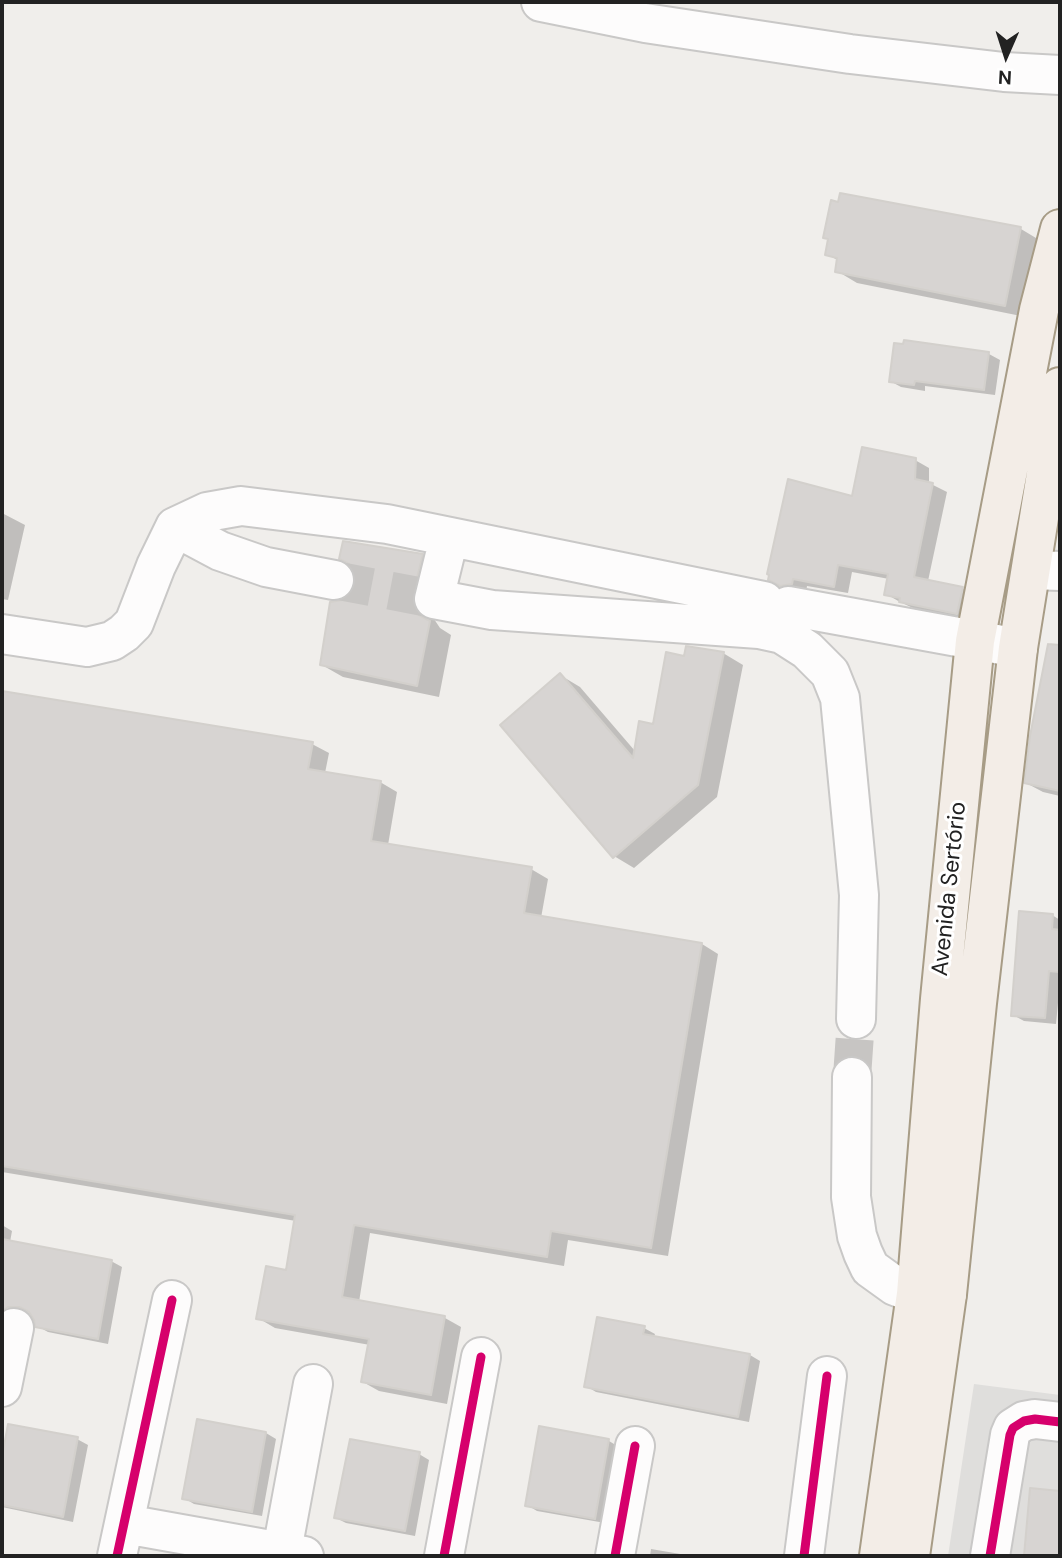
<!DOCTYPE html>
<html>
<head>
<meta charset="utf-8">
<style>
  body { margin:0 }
  #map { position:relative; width:1062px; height:1558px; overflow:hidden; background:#f0eeeb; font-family:"DM Sans",sans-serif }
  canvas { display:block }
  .frame { position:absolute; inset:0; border:4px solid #222; pointer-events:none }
  .north { position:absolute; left:971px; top:21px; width:70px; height:70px; -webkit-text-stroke:5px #fff; paint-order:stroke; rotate:183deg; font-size:19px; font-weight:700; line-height:28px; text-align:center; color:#222 }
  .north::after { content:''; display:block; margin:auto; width:24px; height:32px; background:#222; clip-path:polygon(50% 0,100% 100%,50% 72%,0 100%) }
</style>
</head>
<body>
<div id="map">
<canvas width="1062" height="1558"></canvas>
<div class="frame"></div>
<div class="north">N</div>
</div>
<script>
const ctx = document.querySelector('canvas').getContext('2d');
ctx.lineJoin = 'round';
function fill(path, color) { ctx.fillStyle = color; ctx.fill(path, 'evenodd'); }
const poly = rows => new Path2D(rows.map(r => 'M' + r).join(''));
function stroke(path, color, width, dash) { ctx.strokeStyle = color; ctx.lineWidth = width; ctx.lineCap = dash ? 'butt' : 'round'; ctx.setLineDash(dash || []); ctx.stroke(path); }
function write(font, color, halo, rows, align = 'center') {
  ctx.font = font + ' "DM Sans",sans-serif'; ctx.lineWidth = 6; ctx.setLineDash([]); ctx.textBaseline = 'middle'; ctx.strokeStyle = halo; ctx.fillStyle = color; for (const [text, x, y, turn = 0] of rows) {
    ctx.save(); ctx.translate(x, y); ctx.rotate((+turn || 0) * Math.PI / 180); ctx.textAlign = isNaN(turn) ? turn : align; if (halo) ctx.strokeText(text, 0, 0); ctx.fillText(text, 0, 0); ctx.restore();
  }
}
fill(poly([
  [974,1384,1060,1395,1060,1556,948,1556]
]), '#dfdedc');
fill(poly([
  [842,195,1021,229,1041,241,1026,317,857,283,837,271,839,261,827,254,830,240,825,238],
  [905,342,989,354,1000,360,995,395,925,386,925,391,901,387,890,381],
  [915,460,929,468,929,483,947,492,928,581,962,588,976,596,971,621,915,609,900,602,886,594,889,579,852,572,848,593,807,586,806,592,795,593,770,579,853,498],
  [2,513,25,525,8,600,2,599],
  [422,555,444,568,434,619,440,628,451,635,439,697,343,677,322,665,342,602],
  [723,653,743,665,717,797,634,868,614,856,560,675,580,687,635,751,654,726,685,658],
  [1043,678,1060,681,1060,796,1043,792,1026,783],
  [2,692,312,744,329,753,325,773,380,782,397,792,388,845,531,869,548,879,541,918,702,944,718,954,668,1256,568,1240,564,1266,370,1233,359,1302,445,1318,461,1327,447,1404,379,1391,363,1382,370,1345,275,1328,258,1318,287,1272,296,1221,2,1172],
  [1052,915,1060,920,1060,982,1056,1024,1024,1021,1013,1015],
  [2,1225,12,1231,10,1242,111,1261,122,1267,108,1344,48,1332,37,1326,33,1306,2,1300],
  [644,1328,655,1334,654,1337,750,1355,760,1361,749,1422,596,1392,586,1386],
  [198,1421,266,1433,276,1439,262,1516,194,1504,184,1498],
  [9,1426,77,1439,88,1445,73,1522,2,1507,2,1466],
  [609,1441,619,1447,605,1523,537,1511,527,1505],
  [419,1454,429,1460,415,1536,346,1523,336,1518],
  [1032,1490,1060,1492,1060,1556,1024,1556],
  [651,1549,692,1556,650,1556]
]), '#0003');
const building = poly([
  [840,193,1021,227,1005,306,835,272,837,258,825,255,828,239,823,238,831,200,838,202,840,193],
  [904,340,989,352,984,390,915,381,914,385,889,382,894,343,903,344,904,340],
  [862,447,916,458,915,479,933,483,914,577,963,587,957,614,899,602,900,598,884,595,888,574,838,565,834,587,793,579,792,584,780,586,768,580,769,575,767,574,788,479,852,496,862,447],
  [343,541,423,554,413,594,413,605,419,615,430,621,417,686,320,665,330,602,342,600,350,595,356,583,354,572,349,564,339,559,343,541],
  [1048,644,1060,645,1060,791,1024,783,1030,736,1048,644],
  [686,646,724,652,698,785,613,858,500,725,560,673,633,758,639,721,653,724,666,652,684,656,686,646],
  [2,691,313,742,308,769,381,781,371,841,532,867,524,913,702,943,651,1248,551,1231,547,1257,354,1225,342,1297,445,1316,431,1395,361,1382,369,1339,256,1319,266,1266,286,1270,295,1215,2,1166,2,691],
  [1019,911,1053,914,1052,929,1060,930,1060,972,1049,971,1045,1018,1011,1016,1019,911],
  [2,1239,112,1260,98,1339,35,1327,34,1320,29,1312,19,1307,8,1307,2,1311,2,1239],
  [597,1317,645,1326,643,1334,750,1354,738,1417,584,1387,597,1317],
  [197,1419,266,1432,252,1512,182,1499,197,1419],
  [8,1424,78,1437,63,1517,2,1505,2,1457,8,1424],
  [539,1426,609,1439,595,1519,525,1506,539,1426],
  [350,1439,420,1452,405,1531,334,1518,350,1439],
  [1030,1488,1060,1491,1060,1556,1024,1556,1030,1488]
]);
fill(building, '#d7d4d2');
stroke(building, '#d3d0cc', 2);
stroke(poly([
  [334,580,434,599],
  [852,1077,856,1019]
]), '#c7c5c3', 38, [38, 19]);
const minor = poly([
  [541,2,645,23,850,54,1004,72,1060,75],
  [175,527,220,551,266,567,334,580],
  [449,538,434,599,492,610,759,629,782,634,807,650,830,673,840,698,859,895,856,1019],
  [1031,570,1060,571],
  [788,606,1018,648],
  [2,634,87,647,112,641,124,633,134,623,156,566,175,527,207,512,241,506,387,524,764,601],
  [852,1077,851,1197,857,1236,863,1253,870,1268,895,1286,916,1294,947,1294],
  [2,1387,14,1328],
  [125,1524,304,1556],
  [117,1556,172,1300],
  [281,1556,313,1384],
  [444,1556,481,1357],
  [615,1556,635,1446],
  [804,1556,827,1376],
  [990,1556,1010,1435,1013,1428,1024,1421,1035,1419,1060,1422]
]);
const major = poly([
  [879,1556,916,1294,940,999,975,641,1039,310,1060,229],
  [910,1556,947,1294,977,1003,1018,648,1060,387]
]);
stroke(minor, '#c9c8c7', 42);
stroke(major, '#a79c86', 42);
stroke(minor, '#fdfcfc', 38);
stroke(major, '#f3ede7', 38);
stroke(poly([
  [117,1556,172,1300],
  [444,1556,481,1357],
  [615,1556,635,1446],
  [804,1556,827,1376],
  [990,1556,1010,1435,1013,1428,1024,1421,1035,1419,1060,1422]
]), '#d6006c', 9);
write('23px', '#222', '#fff', [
  ["Avenida Sertório",950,889,-84]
]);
</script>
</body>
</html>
